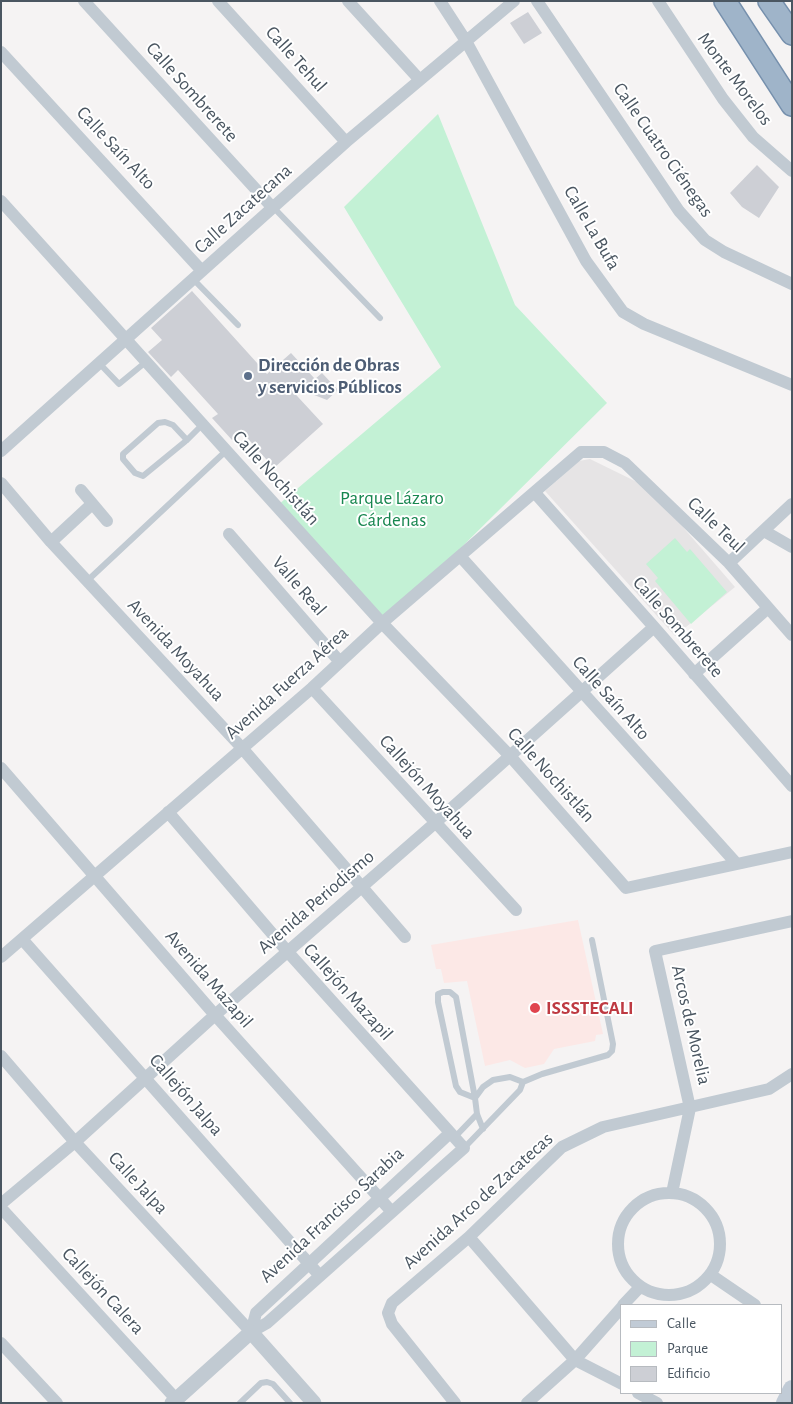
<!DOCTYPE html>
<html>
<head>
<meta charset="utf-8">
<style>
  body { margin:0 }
  #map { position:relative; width:793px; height:1404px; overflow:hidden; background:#f5f3f3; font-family:"Alegreya Sans",sans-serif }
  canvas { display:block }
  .frame { position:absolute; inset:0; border:2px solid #4a5661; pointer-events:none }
  .legend { position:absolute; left:620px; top:1304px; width:162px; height:90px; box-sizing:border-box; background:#fff; border:1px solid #b7bbc0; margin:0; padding:6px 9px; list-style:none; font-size:15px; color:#4a5661 }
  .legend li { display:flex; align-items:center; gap:10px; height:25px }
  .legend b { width:25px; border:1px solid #b7bbc0 }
</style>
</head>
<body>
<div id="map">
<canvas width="793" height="1404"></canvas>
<div class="frame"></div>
<ul class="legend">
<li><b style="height:6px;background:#c1cbd6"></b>Calle</li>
<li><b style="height:14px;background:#c3f1d5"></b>Parque</li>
<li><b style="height:14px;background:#cdcfd5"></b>Edificio</li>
</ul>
</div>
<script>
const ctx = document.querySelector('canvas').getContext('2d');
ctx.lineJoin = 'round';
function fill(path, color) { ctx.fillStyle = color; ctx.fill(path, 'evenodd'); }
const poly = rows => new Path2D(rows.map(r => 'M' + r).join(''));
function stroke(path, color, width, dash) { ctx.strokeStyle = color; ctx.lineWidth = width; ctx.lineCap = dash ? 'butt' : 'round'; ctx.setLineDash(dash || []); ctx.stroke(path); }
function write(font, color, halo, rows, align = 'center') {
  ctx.font = font + ' "Alegreya Sans",sans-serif'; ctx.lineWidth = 4; ctx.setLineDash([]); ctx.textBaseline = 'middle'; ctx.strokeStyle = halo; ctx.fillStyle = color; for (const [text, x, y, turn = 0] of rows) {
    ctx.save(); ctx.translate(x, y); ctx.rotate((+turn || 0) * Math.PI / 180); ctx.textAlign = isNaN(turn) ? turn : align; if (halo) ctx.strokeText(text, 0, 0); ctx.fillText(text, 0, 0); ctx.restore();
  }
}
fill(poly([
  [590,459,639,483,682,526,735,587,675,636,545,491,579,461]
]), '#e6e4e5');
fill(poly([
  [578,920,603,1034,596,1035,595,1041,554,1049,544,1064,525,1068,510,1060,485,1066,467,981,444,983,441,969,436,969,431,945]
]), '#fce8e6');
fill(poly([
  [438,114,515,305,607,403,385,623,278,505,441,367,344,207],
  [675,538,687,552,690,549,727,592,691,624,655,581,658,578,646,564]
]), '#c3f1d5');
fill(poly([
  [528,12,542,33,524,44,510,23],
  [757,165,779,187,759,218,742,207,730,193],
  [192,291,267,374,291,353,315,379,322,373,338,390,327,400,286,384,323,424,274,468,242,432,232,440,212,418,218,414,178,370,171,377,148,352,162,340,151,328]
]), '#cdcfd5');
const trunk = poly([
  [725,1,792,105],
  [769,1,792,34]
]);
stroke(trunk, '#7690ad', 24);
stroke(poly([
  [273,207,380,318],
  [193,279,238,325],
  [99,363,119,384,147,361],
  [187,440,173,425,165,422,158,423,123,454,123,459,135,473,143,476,187,440,202,425],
  [87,581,227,450],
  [443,992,450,992,456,997,475,1098,460,1092,456,1086,438,1002,438,994,443,992],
  [483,1129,477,1114,475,1098,483,1087,493,1080,510,1077,523,1082],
  [454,1138,477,1114],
  [464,1148,520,1090,523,1082,542,1074,608,1055,612,1051,613,1044,592,940],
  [240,1403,261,1383,267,1382,273,1384,290,1403]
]), '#c1cad2', 6);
stroke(poly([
  [84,1,272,207],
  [218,1,346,142],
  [348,1,419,79],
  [440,1,466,41,586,261,623,312,644,324,792,385],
  [537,1,679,211,705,240,724,252,792,284],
  [658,1,723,99,753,137,792,171],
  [1,52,202,271],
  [1,201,382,623,510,756,626,888,792,852],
  [1,451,346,142,514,1],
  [1,483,51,542,242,748,405,937],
  [81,490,107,521],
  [535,493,654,627,792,786],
  [764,531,792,547],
  [229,534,340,662],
  [51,542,92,504],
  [460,556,736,863],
  [729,563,792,504],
  [694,674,768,608],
  [312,688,516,910],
  [1,768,215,1015,392,1212],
  [168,812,287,951,464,1148,267,1323,251,1332],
  [22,939,320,1276],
  [1,957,312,688,382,623,581,452,604,452,625,463,729,563,792,635],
  [1,1056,75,1142,251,1332],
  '618 1244a51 51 0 1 1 102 0a51 51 0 1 1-102 0Z',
  [672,1193,690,1108,655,951,792,921],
  [1,1204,75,1142,215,1015,435,823,654,627],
  [1,1208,176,1399],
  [469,1237,575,1360,622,1384],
  [711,1275,755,1305],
  [623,1305,640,1287],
  [251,1332,256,1313,450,1133],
  [1,1343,57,1403],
  [638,1393,657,1403],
  [455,1403,392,1324,388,1313,392,1303,469,1237,562,1147,603,1127,769,1089,792,1074],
  [527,1403,575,1360,622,1307]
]), '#c1cad2', 12);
stroke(poly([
  [172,1403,251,1332,314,1403]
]), '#c1cad2', 15);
stroke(poly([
  [785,1403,792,1389]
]), '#c1cbd6', 18);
stroke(trunk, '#9fb4c9', 21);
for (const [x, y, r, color] of [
  [248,376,5,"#5c6f8a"],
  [535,1008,6,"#e0444e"]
]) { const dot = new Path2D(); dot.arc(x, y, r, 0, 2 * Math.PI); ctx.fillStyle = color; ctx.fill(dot); stroke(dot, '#fff', 2); }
write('19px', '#4a5661', '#fff', [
  ["Calle Tehul",296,59,48],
  ["Monte Morelos",735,79,53],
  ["Calle Sombrerete",192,92,48],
  ["Calle Saín Alto",116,148,47],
  ["Calle Cuatro Ciénegas",663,150,55],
  ["Calle Zacatecana",243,209,-42],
  ["Calle La Bufa",592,228,60],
  ["Calle Nochistlán",276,478,48],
  ["Calle Teul",716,525,44],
  ["Valle Real",299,586,49],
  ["Calle Sombrerete",678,627,49],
  ["Avenida Moyahua",176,650,47],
  ["Avenida Fuerza Aérea",287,683,-42],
  ["Calle Saín Alto",611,698,48],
  ["Calle Nochistlán",551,775,48],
  ["Callejón Moyahua",427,787,48],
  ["Avenida Periodismo",316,902,-41],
  ["Avenida Mazapil",209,979,49],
  ["Callejón Mazapil",348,992,48],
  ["Arcos de Morelia",691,1025,77],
  ["Callejón Jalpa",186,1095,49],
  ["Calle Jalpa",138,1183,47],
  ["Avenida Arco de Zacatecas",478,1201,-42],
  ["Avenida Francisco Sarabia",332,1215,-43],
  ["Callejón Calera",103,1291,47]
]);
write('bold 19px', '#4e5e75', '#fff', [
  ["Dirección de Obras",258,365],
  ["y servicios Públicos",258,387]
], 'left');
write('19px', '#17864f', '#fff', [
  ["Parque Lázaro",392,498],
  ["Cárdenas",392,520]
]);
write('bold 19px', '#be3a42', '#fff', [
  ["ISSSTECALI",546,1008]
], 'left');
</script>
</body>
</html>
